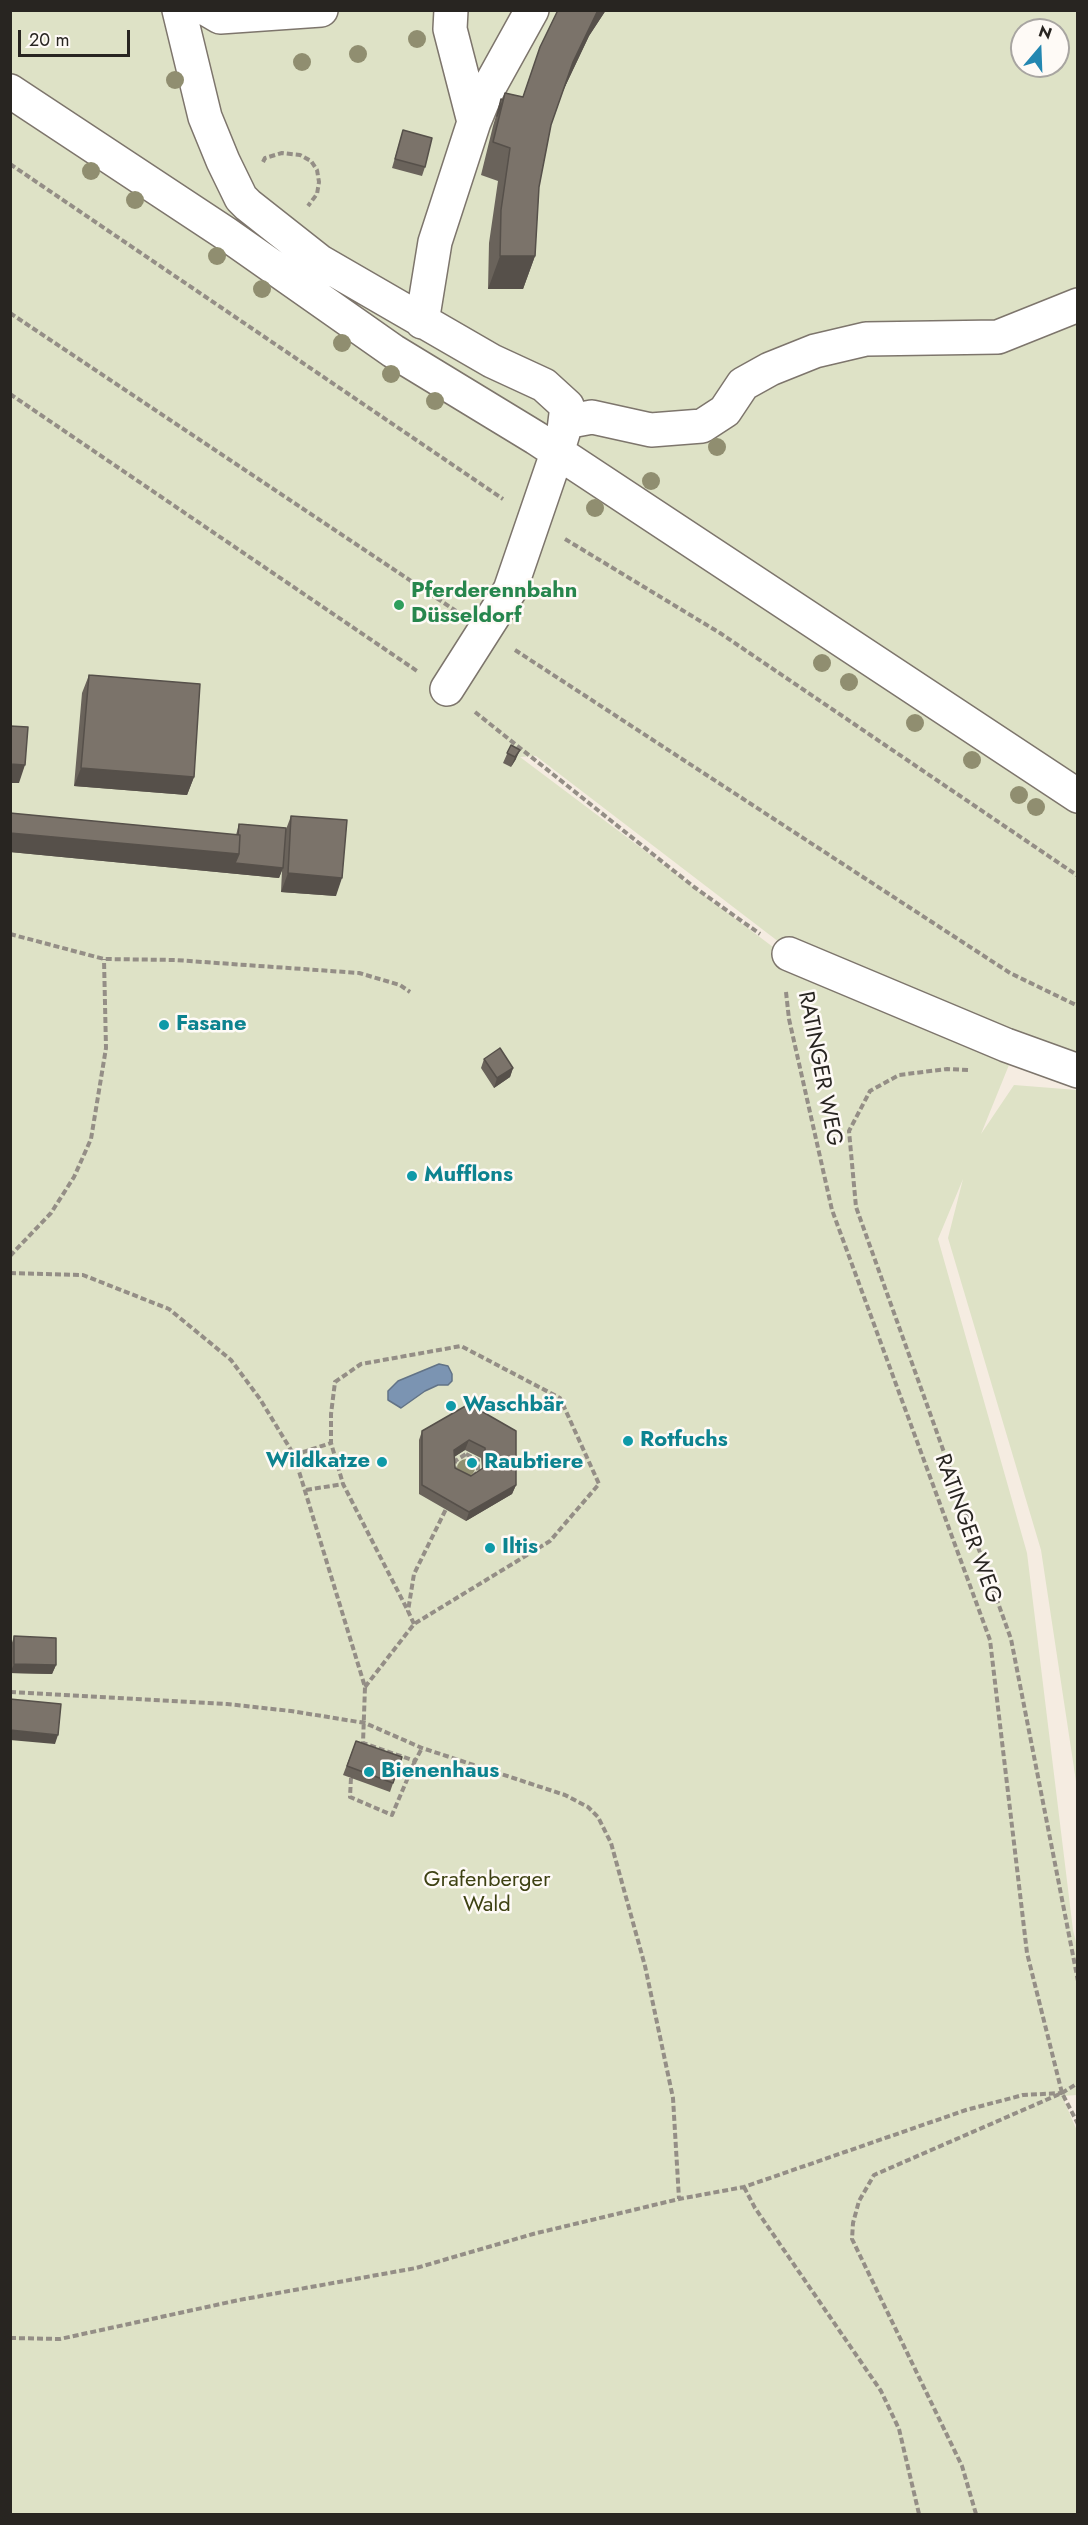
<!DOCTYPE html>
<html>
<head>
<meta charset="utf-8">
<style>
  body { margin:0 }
  #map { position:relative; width:1088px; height:2525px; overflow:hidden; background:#f5ece1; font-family:Jost,sans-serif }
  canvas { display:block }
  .frame { position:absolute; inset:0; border:12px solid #282521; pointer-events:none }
  .north { position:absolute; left:1010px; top:18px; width:60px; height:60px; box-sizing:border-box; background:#fefaf6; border:2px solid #a8a5a1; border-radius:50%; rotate:19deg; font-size:16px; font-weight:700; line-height:24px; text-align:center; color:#282521 }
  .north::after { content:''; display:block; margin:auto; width:21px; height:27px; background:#2387b1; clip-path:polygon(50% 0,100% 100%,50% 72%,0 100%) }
  .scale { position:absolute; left:18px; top:30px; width:112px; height:27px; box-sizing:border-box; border:3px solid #282521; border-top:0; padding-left:8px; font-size:18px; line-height:21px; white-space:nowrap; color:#282521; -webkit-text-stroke:4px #fefaf6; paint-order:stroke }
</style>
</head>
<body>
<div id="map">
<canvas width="1088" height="2525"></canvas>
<div class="frame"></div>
<div class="north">N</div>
<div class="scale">20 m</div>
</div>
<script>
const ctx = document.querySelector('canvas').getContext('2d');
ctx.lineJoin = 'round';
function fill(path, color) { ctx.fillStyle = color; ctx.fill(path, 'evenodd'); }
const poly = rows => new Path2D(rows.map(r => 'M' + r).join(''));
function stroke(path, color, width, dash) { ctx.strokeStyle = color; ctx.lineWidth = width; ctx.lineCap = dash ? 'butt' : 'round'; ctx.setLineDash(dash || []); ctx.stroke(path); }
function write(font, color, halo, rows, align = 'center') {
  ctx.font = font + ' Jost,sans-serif'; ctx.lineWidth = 5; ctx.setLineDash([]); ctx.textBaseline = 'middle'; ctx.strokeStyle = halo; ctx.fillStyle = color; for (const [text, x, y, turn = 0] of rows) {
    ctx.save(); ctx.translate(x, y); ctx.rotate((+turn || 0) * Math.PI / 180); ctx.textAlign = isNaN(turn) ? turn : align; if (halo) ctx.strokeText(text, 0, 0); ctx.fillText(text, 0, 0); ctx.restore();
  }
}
fill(poly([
  [11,11,1077,11,1077,1052,792,952,536,756,520,757,789,959,1011,1060,981,1134,1014,1085,1077,1090,1077,1788,1041,1550,948,1238,963,1179,938,1239,1027,1553,1073,1930,1077,1946,1077,2095,1062,2096,1078,2133,1077,2514,11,2514],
  [1022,30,1058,30,1058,66,1022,66]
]), '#dee2c6');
const water = poly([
  [439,1364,448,1366,452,1374,452,1381,448,1385,438,1385,425,1391,401,1408,388,1400,388,1391,398,1381,439,1364]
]);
fill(water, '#7b94b2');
stroke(water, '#627386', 1.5);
const minor = poly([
  [179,10,205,117,223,161,241,198,248,205,319,261,492,361,544,385,567,406,564,430,557,453,510,590,447,689],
  [208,10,220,17,321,10],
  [451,10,450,29,474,122],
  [10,91,225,233,393,351,536,438,1078,796],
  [422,322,435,242,474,122,486,93,532,10],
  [565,422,592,417,651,430,702,426,725,411,743,384,770,369,815,351,866,339,998,337,1078,305],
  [789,954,1006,1045,1078,1071]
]);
stroke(minor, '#7d756c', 36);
stroke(poly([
  [263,162,265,158,282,153,300,155,311,161,317,170,319,182,317,194,308,206],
  [10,164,503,499],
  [10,313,456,611],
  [10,394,417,671],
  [565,539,720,633,1078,876],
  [515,650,1010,973,1078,1006],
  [475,712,694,887,760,934],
  [10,934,104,959,175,960,359,973,400,985,410,992],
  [786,992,789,1019,832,1210,990,1640,1027,1953,1062,2093,1078,2124],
  [968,1070,947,1069,899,1075,870,1091,849,1131,856,1207,1011,1639,1078,1981],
  [10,1256,51,1213,74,1177,91,1139,106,1048,104,959],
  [10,1273,83,1275,169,1309,231,1360,260,1399,294,1455,365,1687,363,1743,415,1761,422,1748],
  [466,1454,478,1460,478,1472,467,1480,455,1474,455,1461,466,1454],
  [294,1455,331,1443],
  [306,1490,343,1484],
  [414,1624,408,1611,414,1574,446,1509],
  [365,1687,414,1624,550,1541,599,1484,560,1398,461,1346,361,1364,335,1382,331,1414,331,1443,343,1484,408,1611],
  [10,1692,227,1704,291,1711,365,1723,422,1748,565,1795,588,1807,598,1817,611,1843,645,1966,673,2098,679,2199],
  [351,1778,350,1797,392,1815,415,1761],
  [744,2187,755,2208,881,2391,899,2429,919,2514],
  [10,2338,60,2339,239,2300,416,2268,533,2234,679,2199,744,2187,966,2110,1023,2095,1062,2093],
  [976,2514,962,2466,852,2239,853,2223,859,2201,874,2175,1062,2093,1078,2083]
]), '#948e86', 4, [6, 3]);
stroke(minor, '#fff', 33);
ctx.fillStyle = '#908e70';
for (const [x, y] of [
  [417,39],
  [358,54],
  [302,62],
  [175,80],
  [91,171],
  [135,200],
  [217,256],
  [262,289],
  [342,343],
  [391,374],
  [435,401],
  [717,447],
  [651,481],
  [595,508],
  [822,663],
  [849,682],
  [915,723],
  [972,760],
  [1019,795],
  [1036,807],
  [466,1468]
]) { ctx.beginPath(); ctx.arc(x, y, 9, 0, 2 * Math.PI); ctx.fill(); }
fill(poly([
  [558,10,606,10,589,36,563,91,551,125,539,187,535,256,523,289,488,289,489,243,498,181,481,175,493,126,498,109,501,99,503,100,505,93,523,97,540,47],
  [403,130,425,167,422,176,392,168],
  [89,675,194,777,187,795,74,786,82,693],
  [511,745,516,759,511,767,503,763],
  [10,813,236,835,239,824,285,832,291,816,336,896,281,892,282,870,279,878,10,852],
  [484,1059,513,1068,510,1077,494,1088,481,1068],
  [469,1404,516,1485,512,1494,466,1521,419,1494,419,1440,422,1431],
  [465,1450,481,1458,482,1469,471,1476,455,1468,454,1457],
  [14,1636,56,1665,52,1674,10,1673,11,1646],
  [356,1741,402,1757,390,1792,343,1775]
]), '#6a635b');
fill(poly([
  [598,10,606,10,589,36,561,95,573,62],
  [500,256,535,256,523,289,488,289],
  [520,750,516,759,511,767,515,757],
  [10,764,25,765,19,783,10,783],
  [81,768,194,777,187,795,74,786],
  [10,833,239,854,283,868,279,878,10,852],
  [288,873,342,878,336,896,281,892],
  [513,1068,510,1077,494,1088,497,1078],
  [469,1440,465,1450,451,1459,454,1450],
  [516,1485,512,1494,466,1521,469,1512],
  [14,1664,56,1665,52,1674,10,1673],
  [10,1730,58,1735,55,1744,10,1740]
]), '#56504a');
const building = poly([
  [558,10,598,10,573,62,551,125,539,187,535,256,500,256,501,210,510,148,493,142,505,93,523,97,540,47,558,10],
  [501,99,503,100,497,116,501,99],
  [403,130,432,138,425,167,395,159,403,130],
  [89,675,200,684,194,777,81,768,89,675],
  [10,726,28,727,25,765,10,764,10,726],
  [511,745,520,750,515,757,507,753,511,745],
  [10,813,240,835,239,854,10,833,10,813],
  [291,816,347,820,342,878,288,873,291,816],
  [239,824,286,828,283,868,235,863,239,854,240,835,238,835,239,824],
  [500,1048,513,1068,497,1078,484,1059,500,1048],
  [469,1404,516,1431,516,1485,469,1512,422,1485,422,1431,469,1404],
  [469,1440,485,1448,486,1466,471,1476,455,1468,454,1450,469,1440],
  [14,1636,56,1638,56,1665,14,1664,14,1636],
  [10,1699,61,1704,58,1735,10,1730,10,1699],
  [356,1741,402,1757,393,1783,347,1766,356,1741]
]);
fill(building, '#7b736a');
stroke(building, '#56504a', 1.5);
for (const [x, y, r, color] of [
  [399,605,6,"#2e9e5b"],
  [164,1025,6,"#0f9aa8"],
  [412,1176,6,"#0f9aa8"],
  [451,1406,6,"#0f9aa8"],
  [628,1441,6,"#0f9aa8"],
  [382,1462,6,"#0f9aa8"],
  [472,1463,6,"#0f9aa8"],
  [490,1548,6,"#0f9aa8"],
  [369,1772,6,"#0f9aa8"]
]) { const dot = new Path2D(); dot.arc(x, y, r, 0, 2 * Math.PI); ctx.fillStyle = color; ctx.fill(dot); stroke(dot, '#fefaf6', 2); }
write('bold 22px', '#27864d', '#fefaf6', [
  ["Pferderennbahn",411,592],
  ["Düsseldorf",411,617]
], 'left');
write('bold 22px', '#0d838f', '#fefaf6', [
  ["Fasane",176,1025],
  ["Mufflons",424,1176],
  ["Waschbär",463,1406],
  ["Rotfuchs",640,1441],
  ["Wildkatze",370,1462,"right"],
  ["Raubtiere",484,1463],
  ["Iltis",502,1548],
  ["Bienenhaus",381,1772]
], 'left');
write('22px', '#282521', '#fefaf6', [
  ["RATINGER WEG",819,1069,79],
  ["RATINGER WEG",967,1529,70]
]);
write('22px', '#3e4213', '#fefaf6', [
  ["Grafenberger",487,1881],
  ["Wald",487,1906]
]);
</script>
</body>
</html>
